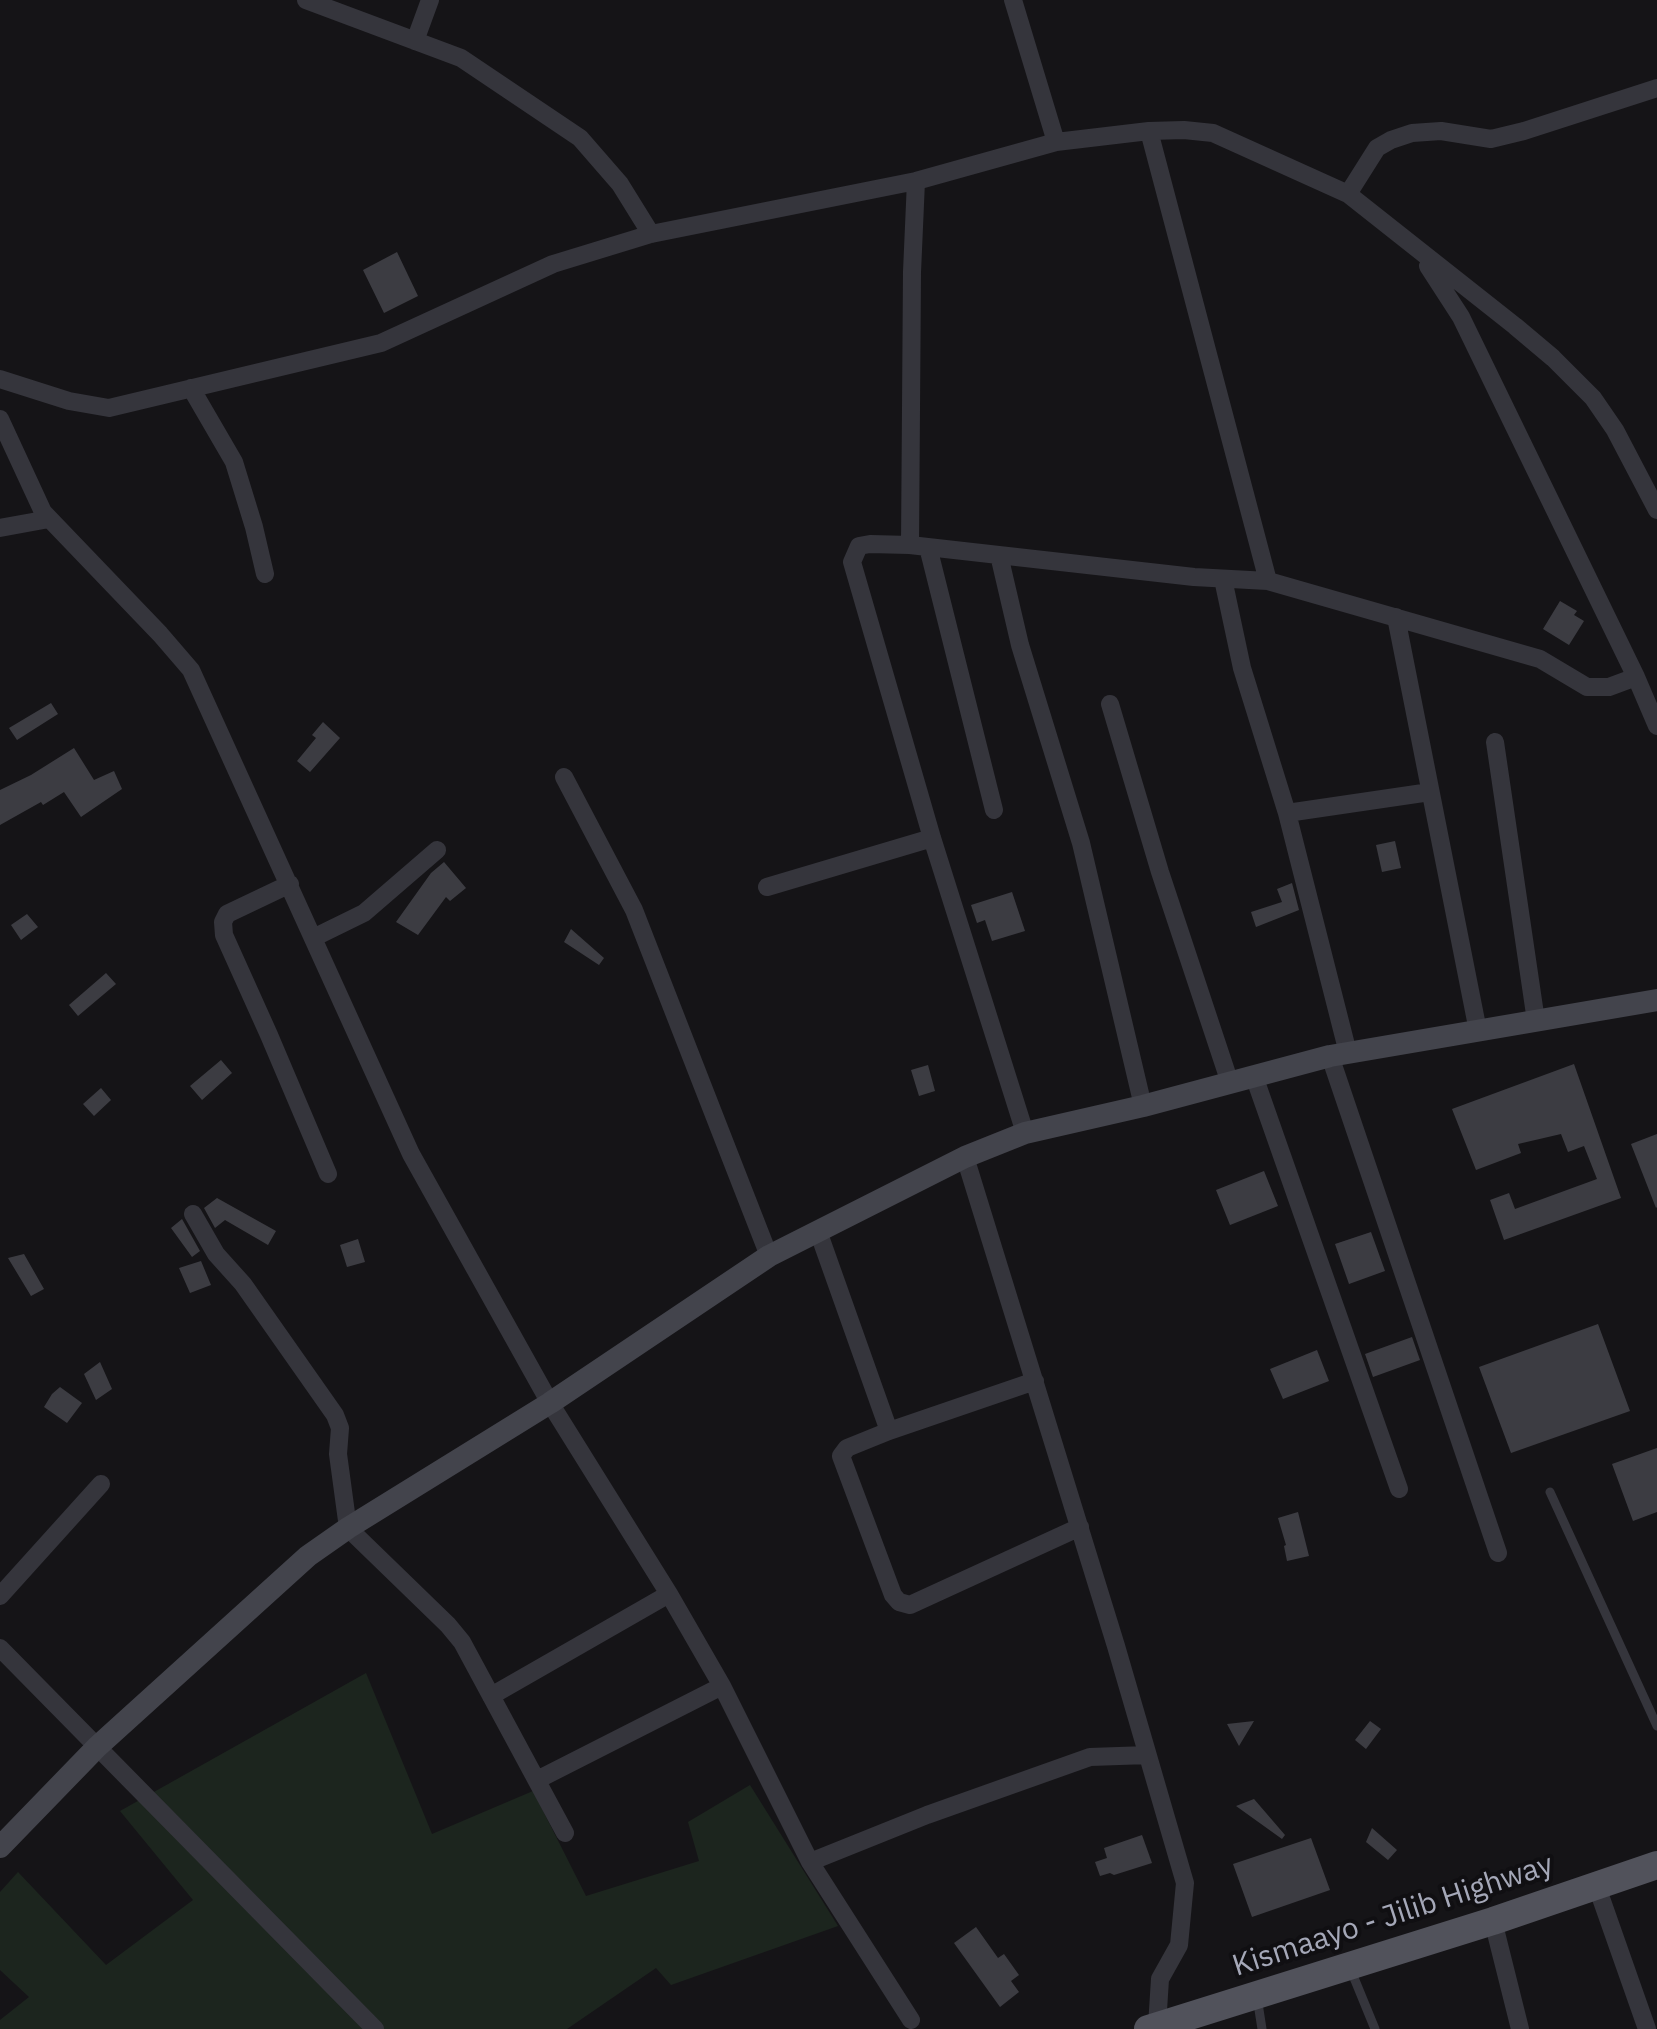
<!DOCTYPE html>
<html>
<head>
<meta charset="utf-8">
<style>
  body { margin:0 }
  canvas { display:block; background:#151417 }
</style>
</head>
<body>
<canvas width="1657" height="2029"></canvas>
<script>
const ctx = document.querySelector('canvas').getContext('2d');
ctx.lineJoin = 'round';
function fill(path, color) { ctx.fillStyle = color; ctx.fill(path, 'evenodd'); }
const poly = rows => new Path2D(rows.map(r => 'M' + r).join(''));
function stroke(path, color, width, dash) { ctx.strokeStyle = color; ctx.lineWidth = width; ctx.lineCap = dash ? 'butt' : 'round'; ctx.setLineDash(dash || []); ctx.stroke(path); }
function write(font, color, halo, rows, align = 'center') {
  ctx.font = font + ' "IBM Plex Sans",sans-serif'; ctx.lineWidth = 8; ctx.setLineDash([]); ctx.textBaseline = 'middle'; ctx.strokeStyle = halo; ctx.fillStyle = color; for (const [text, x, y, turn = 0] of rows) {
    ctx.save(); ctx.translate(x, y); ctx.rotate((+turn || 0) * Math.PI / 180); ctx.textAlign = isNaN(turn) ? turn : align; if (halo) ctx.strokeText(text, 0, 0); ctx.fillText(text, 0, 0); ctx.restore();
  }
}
fill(poly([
  [366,1673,432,1834,533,1791,586,1896,699,1861,688,1822,750,1785,838,1926,671,1985,656,1968,567,2029,0,2029,0,2020,29,1997,0,1970,0,1892,18,1872,106,1965,193,1900,120,1811]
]), '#1c251e');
fill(poly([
  [397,252,418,296,384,313,363,270],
  [1560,601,1577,611,1574,615,1584,621,1569,645,1543,629],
  [51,703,58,714,17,740,9,728],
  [323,722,340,738,310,772,297,761,316,738,312,735],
  [74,748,94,780,114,771,122,789,81,817,64,792,43,805,41,802,0,825,0,790,31,775],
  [1395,841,1401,868,1382,872,1376,845],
  [444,862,466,888,450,901,446,897,418,935,396,922,431,873],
  [1292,883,1299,910,1256,927,1251,912,1282,902,1277,889],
  [1012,892,1025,931,992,941,985,920,977,923,971,905],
  [27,914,38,927,21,940,11,925],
  [571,929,604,958,599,965,564,942],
  [106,973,116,984,78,1016,69,1005],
  [221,1060,232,1073,202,1100,190,1086],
  [1574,1064,1621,1198,1504,1240,1490,1200,1509,1193,1515,1209,1597,1179,1584,1146,1568,1152,1561,1134,1518,1144,1521,1153,1476,1170,1452,1109],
  [928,1065,935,1091,919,1096,911,1070],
  [101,1088,111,1100,94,1116,83,1104],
  [1657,1134,1657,1207,1656,1208,1631,1144],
  [1264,1171,1278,1206,1230,1225,1216,1190],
  [217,1198,276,1231,268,1245,225,1220,215,1228,204,1208],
  [182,1219,200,1251,192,1257,171,1228],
  [1371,1232,1385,1271,1349,1284,1335,1244],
  [358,1239,365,1262,347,1267,340,1245],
  [24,1254,44,1289,31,1296,8,1258],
  [201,1261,211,1285,190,1293,179,1268],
  [1598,1324,1630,1411,1511,1453,1479,1367],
  [1412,1337,1420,1360,1373,1377,1365,1354],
  [1317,1350,1329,1381,1283,1399,1270,1369],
  [100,1362,112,1389,96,1400,84,1374],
  [60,1387,82,1403,67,1423,44,1407,52,1394],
  [1657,1448,1657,1512,1633,1521,1612,1464],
  [1298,1512,1309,1556,1287,1561,1284,1546,1286,1545,1278,1518],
  [1254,1721,1239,1746,1227,1724],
  [1370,1721,1381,1729,1366,1749,1355,1740],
  [1254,1799,1285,1835,1282,1839,1236,1806],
  [1372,1828,1397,1850,1388,1860,1366,1842],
  [1142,1835,1152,1863,1114,1875,1110,1873,1100,1876,1095,1862,1107,1858,1104,1848],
  [1311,1838,1330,1890,1252,1917,1233,1864],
  [976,1927,998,1958,1004,1954,1019,1975,1011,1981,1019,1992,1000,2007,954,1943]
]), '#3c3c42');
stroke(poly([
  [1550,1492,1657,1726],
  [1350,1968,1375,2029],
  [1257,1997,1262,2029]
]), '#35353c', 9);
stroke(poly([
  [306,0,461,58,580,138,620,184,651,234],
  [1013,0,1056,142],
  [415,41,430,0],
  [1149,131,1268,581],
  [1348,194,1377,148,1391,140,1412,133,1441,131,1491,139,1524,131,1657,88],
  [1428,266,1461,317,1636,677,1657,726],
  [0,379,69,401,109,408,381,343,553,264,651,234,916,181,1056,142,1149,131,1184,130,1213,133,1348,194,1515,326,1553,358,1593,398,1615,430,1657,510],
  [191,388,234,462,254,527,265,574],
  [0,419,43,512,160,634,191,670,411,1154,550,1403,669,1594,722,1686,810,1862,911,2020],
  [0,528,49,519],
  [910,545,912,272,916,181],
  [928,547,994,810],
  [999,555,1020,645,1081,843,1143,1106],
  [1223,579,1242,668,1287,813,1348,1053],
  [1396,617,1478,1031],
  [1110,704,1160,872,1230,1083],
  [1495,742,1536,1021],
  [564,777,634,910,769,1256],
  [1287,813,1430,792],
  [290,884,227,914,223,922,224,935,269,1035,328,1174],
  [767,887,932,838],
  [313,938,364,913,437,850],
  [1330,1056,1498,1553],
  [1254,1076,1399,1489],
  [1025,1133,932,838,852,562,859,546,870,544,910,545,1194,577,1268,581,1540,659,1587,687,1609,687,1636,677],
  [965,1157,1116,1646,1185,1883,1179,1945,1160,1979,1157,2026],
  [193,1214,216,1254,243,1284,335,1415,340,1428,338,1454,348,1528,448,1625,462,1642,565,1833],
  [818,1231,889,1431],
  [1035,1381,889,1431,847,1448,841,1456,893,1595,899,1602,910,1605,1080,1527],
  [0,1596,101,1484],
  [0,1648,375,2029],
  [491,1696,669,1594],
  [537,1780,722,1686],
  [810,1862,927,1815,1090,1757,1148,1755],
  [1596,1884,1647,2029],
  [1493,1921,1520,2029]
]), '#35353c', 18);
stroke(poly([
  [0,1847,97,1747,308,1556,348,1528,550,1403,769,1256,965,1157,1025,1133,1143,1106,1330,1056,1657,1000]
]), '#43444c', 22);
stroke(poly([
  [1148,2029,1493,1921,1657,1865]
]), '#51525b', 28);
write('30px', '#a5a8b8', '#100f12', [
  ["Kismaayo - Jilib Highway",1393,1916,-18]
]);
</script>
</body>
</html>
